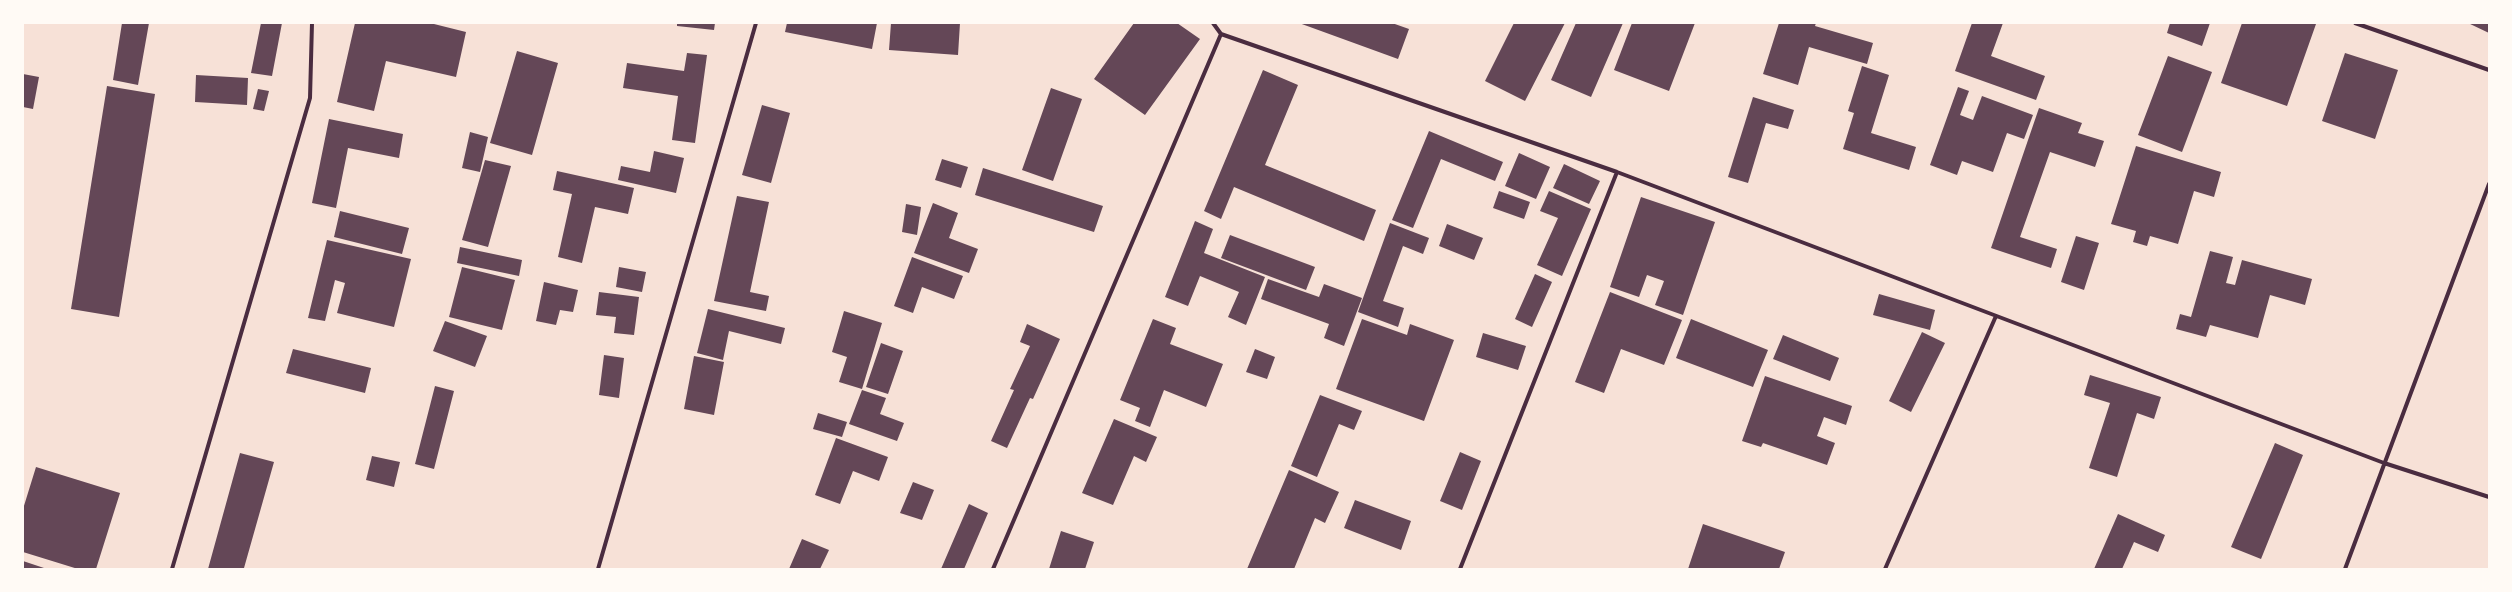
<!DOCTYPE html>
<html>
<head>
<meta charset="utf-8">
<style>
  body { margin:0 }
  #map { position:relative; width:2512px; height:592px; overflow:hidden; background:#f7e1d7; font-family:Ubuntu,sans-serif }
  canvas { display:block }
  .frame { position:absolute; inset:0; border:24px solid #fffaf5; pointer-events:none }
</style>
</head>
<body>
<div id="map">
<canvas width="2512" height="592"></canvas>
<div class="frame"></div>
</div>
<script>
const ctx = document.querySelector('canvas').getContext('2d');
ctx.lineJoin = 'round';
function fill(path, color) { ctx.fillStyle = color; ctx.fill(path, 'evenodd'); }
const poly = rows => new Path2D(rows.map(r => 'M' + r).join(''));
function stroke(path, color, width, dash) { ctx.strokeStyle = color; ctx.lineWidth = width; ctx.lineCap = dash ? 'butt' : 'round'; ctx.setLineDash(dash || []); ctx.stroke(path); }
fill(poly([
  [122,23,149,23,138,85,113,80],
  [261,23,282,23,272,76,251,73],
  [355,23,430,23,466,32,456,77,386,61,374,111,337,102],
  [677,23,715,23,714,30,677,26],
  [787,23,877,23,872,49,785,32],
  [891,23,960,23,958,55,889,50],
  [1134,23,1177,23,1200,39,1145,115,1094,79],
  [1299,23,1392,23,1409,29,1398,59],
  [1514,23,1565,23,1525,101,1485,81],
  [1576,23,1623,23,1591,97,1551,80],
  [1632,23,1695,23,1669,91,1614,70],
  [1779,23,1816,23,1815,26,1873,43,1867,64,1809,47,1798,85,1763,74],
  [1972,23,2003,23,1991,56,2045,76,2036,100,1955,71],
  [2170,23,2210,23,2202,46,2167,33],
  [2242,23,2316,24,2287,106,2221,83],
  [2468,23,2489,23,2489,33],
  [517,51,558,63,532,155,490,143],
  [687,53,707,55,695,143,672,140,678,96,623,88,627,63,684,71],
  [2345,53,2398,70,2375,139,2322,121],
  [2168,56,2212,72,2182,152,2138,135],
  [1862,66,1889,75,1871,133,1916,147,1909,170,1843,149,1854,113,1848,111],
  [1263,70,1298,85,1265,165,1376,210,1364,241,1234,187,1221,219,1204,211],
  [23,74,39,77,33,109,23,107],
  [196,75,248,78,247,105,195,102],
  [107,86,155,94,119,317,71,309],
  [1958,87,1969,91,1960,115,1973,120,1982,96,2033,115,2024,139,2007,133,1993,172,1962,161,1957,175,1930,165],
  [1051,88,1082,99,1053,181,1022,170],
  [258,89,269,91,264,111,253,109],
  [1753,97,1794,110,1788,129,1766,123,1748,183,1728,177],
  [762,105,790,113,771,183,742,175],
  [2039,108,2082,123,2078,133,2104,141,2095,167,2050,152,2020,237,2057,249,2051,268,1991,248],
  [329,119,403,134,399,158,348,148,336,208,312,203],
  [1429,131,1503,162,1495,181,1441,159,1413,228,1392,220],
  [470,132,488,137,480,172,462,168],
  [2136,146,2221,172,2214,197,2194,191,2178,244,2150,236,2147,246,2133,242,2136,231,2111,224],
  [654,151,684,158,676,193,618,180,621,166,650,172],
  [1519,153,1550,167,1536,199,1505,186],
  [942,159,968,167,961,188,935,180],
  [485,160,511,166,488,247,462,240],
  [1564,164,1600,181,1589,204,1553,188],
  [983,168,1103,206,1094,232,975,195],
  [557,171,634,188,628,214,595,207,582,263,558,257,572,194,553,190],
  [1499,191,1530,202,1524,219,1493,208],
  [1549,191,1591,209,1562,276,1537,265,1558,218,1540,211],
  [737,196,769,202,750,292,769,296,766,311,714,301],
  [1641,197,1715,222,1683,315,1655,305,1664,281,1647,275,1639,297,1610,287],
  [933,203,958,213,949,238,978,249,969,273,914,253],
  [906,204,921,207,917,235,902,232],
  [340,211,409,228,402,254,334,237],
  [1195,221,1213,229,1204,253,1265,277,1246,325,1228,317,1239,292,1200,276,1188,306,1165,297],
  [1390,223,1429,238,1423,254,1403,246,1383,301,1404,308,1398,327,1358,312],
  [1447,224,1483,238,1474,260,1439,246],
  [1230,235,1315,267,1306,290,1221,258],
  [2076,236,2099,243,2084,290,2061,282],
  [327,240,411,259,394,327,337,313,345,283,335,280,325,321,308,318],
  [460,247,522,260,519,276,457,263],
  [2210,251,2233,257,2226,283,2235,285,2242,260,2312,279,2305,305,2270,295,2258,338,2210,325,2206,337,2176,329,2180,314,2191,317],
  [912,257,963,276,954,299,922,287,913,313,894,306],
  [462,267,515,280,502,330,449,317],
  [619,267,646,272,642,292,616,287],
  [1535,274,1552,282,1532,327,1515,319],
  [1268,279,1319,297,1324,284,1362,298,1344,346,1324,338,1329,324,1261,299],
  [544,282,578,290,573,312,560,310,556,325,536,321],
  [599,292,639,297,634,335,614,333,616,317,596,315],
  [1610,292,1682,320,1664,365,1621,349,1604,393,1575,382],
  [1879,294,1935,310,1930,330,1873,315],
  [708,309,785,328,781,344,729,331,723,360,697,353],
  [844,311,882,323,862,389,839,382,847,357,832,352],
  [1153,319,1176,328,1170,344,1223,364,1206,407,1164,390,1150,427,1135,421,1140,408,1120,400],
  [1362,319,1407,335,1410,324,1454,340,1424,421,1336,389],
  [1691,319,1768,350,1753,387,1676,358],
  [445,321,487,336,475,367,433,351],
  [1027,324,1060,339,1033,399,1030,398,1007,448,991,441,1014,390,1010,389,1030,346,1020,342],
  [1922,332,1945,343,1911,412,1889,401],
  [1483,333,1526,346,1518,370,1476,357],
  [1783,335,1839,358,1830,381,1773,359],
  [881,343,903,351,888,394,866,387],
  [293,349,371,368,365,393,286,373],
  [1255,349,1275,357,1267,379,1246,372],
  [604,355,624,358,619,398,599,395],
  [694,356,724,362,714,415,684,409],
  [2090,375,2161,397,2154,419,2137,413,2117,477,2089,468,2110,403,2084,395],
  [1765,376,1852,406,1846,425,1824,417,1817,436,1835,443,1827,465,1763,443,1761,447,1742,441],
  [435,386,454,391,434,469,415,464],
  [862,390,886,398,880,414,904,423,897,441,849,424],
  [1320,395,1362,411,1354,430,1339,424,1317,477,1291,466],
  [818,413,847,422,842,437,813,429],
  [1114,419,1157,437,1146,462,1134,456,1113,505,1082,493],
  [836,438,888,457,879,481,853,471,840,504,815,495],
  [2275,443,2303,455,2261,559,2231,547],
  [1460,452,1481,461,1462,510,1440,501],
  [240,453,274,462,244,568,248,569,208,569],
  [372,456,400,462,394,487,366,480],
  [36,467,120,493,96,569,78,569,23,552,23,509],
  [1289,470,1339,492,1325,523,1315,518,1294,569,1247,569],
  [913,482,934,490,922,520,900,513],
  [1355,500,1411,521,1401,550,1344,528],
  [969,504,988,513,964,569,941,569],
  [2118,514,2165,535,2158,552,2134,542,2122,569,2094,569],
  [1703,524,1785,552,1779,569,1688,569],
  [1061,531,1094,542,1085,569,1049,569],
  [802,539,829,550,820,569,789,569],
  [23,561,47,569,23,569]
]), '#644757');
stroke(poly([
  [1213,23,1221,34],
  [2355,23,2489,70],
  [172,569,310,98,312,23],
  [598,569,756,23],
  [993,569,1221,34,1617,172,2384,463,2489,497],
  [1460,569,1617,172],
  [1885,569,1996,316],
  [2345,569,2489,184]
]), '#4a2c40', 4);
</script>
</body>
</html>
